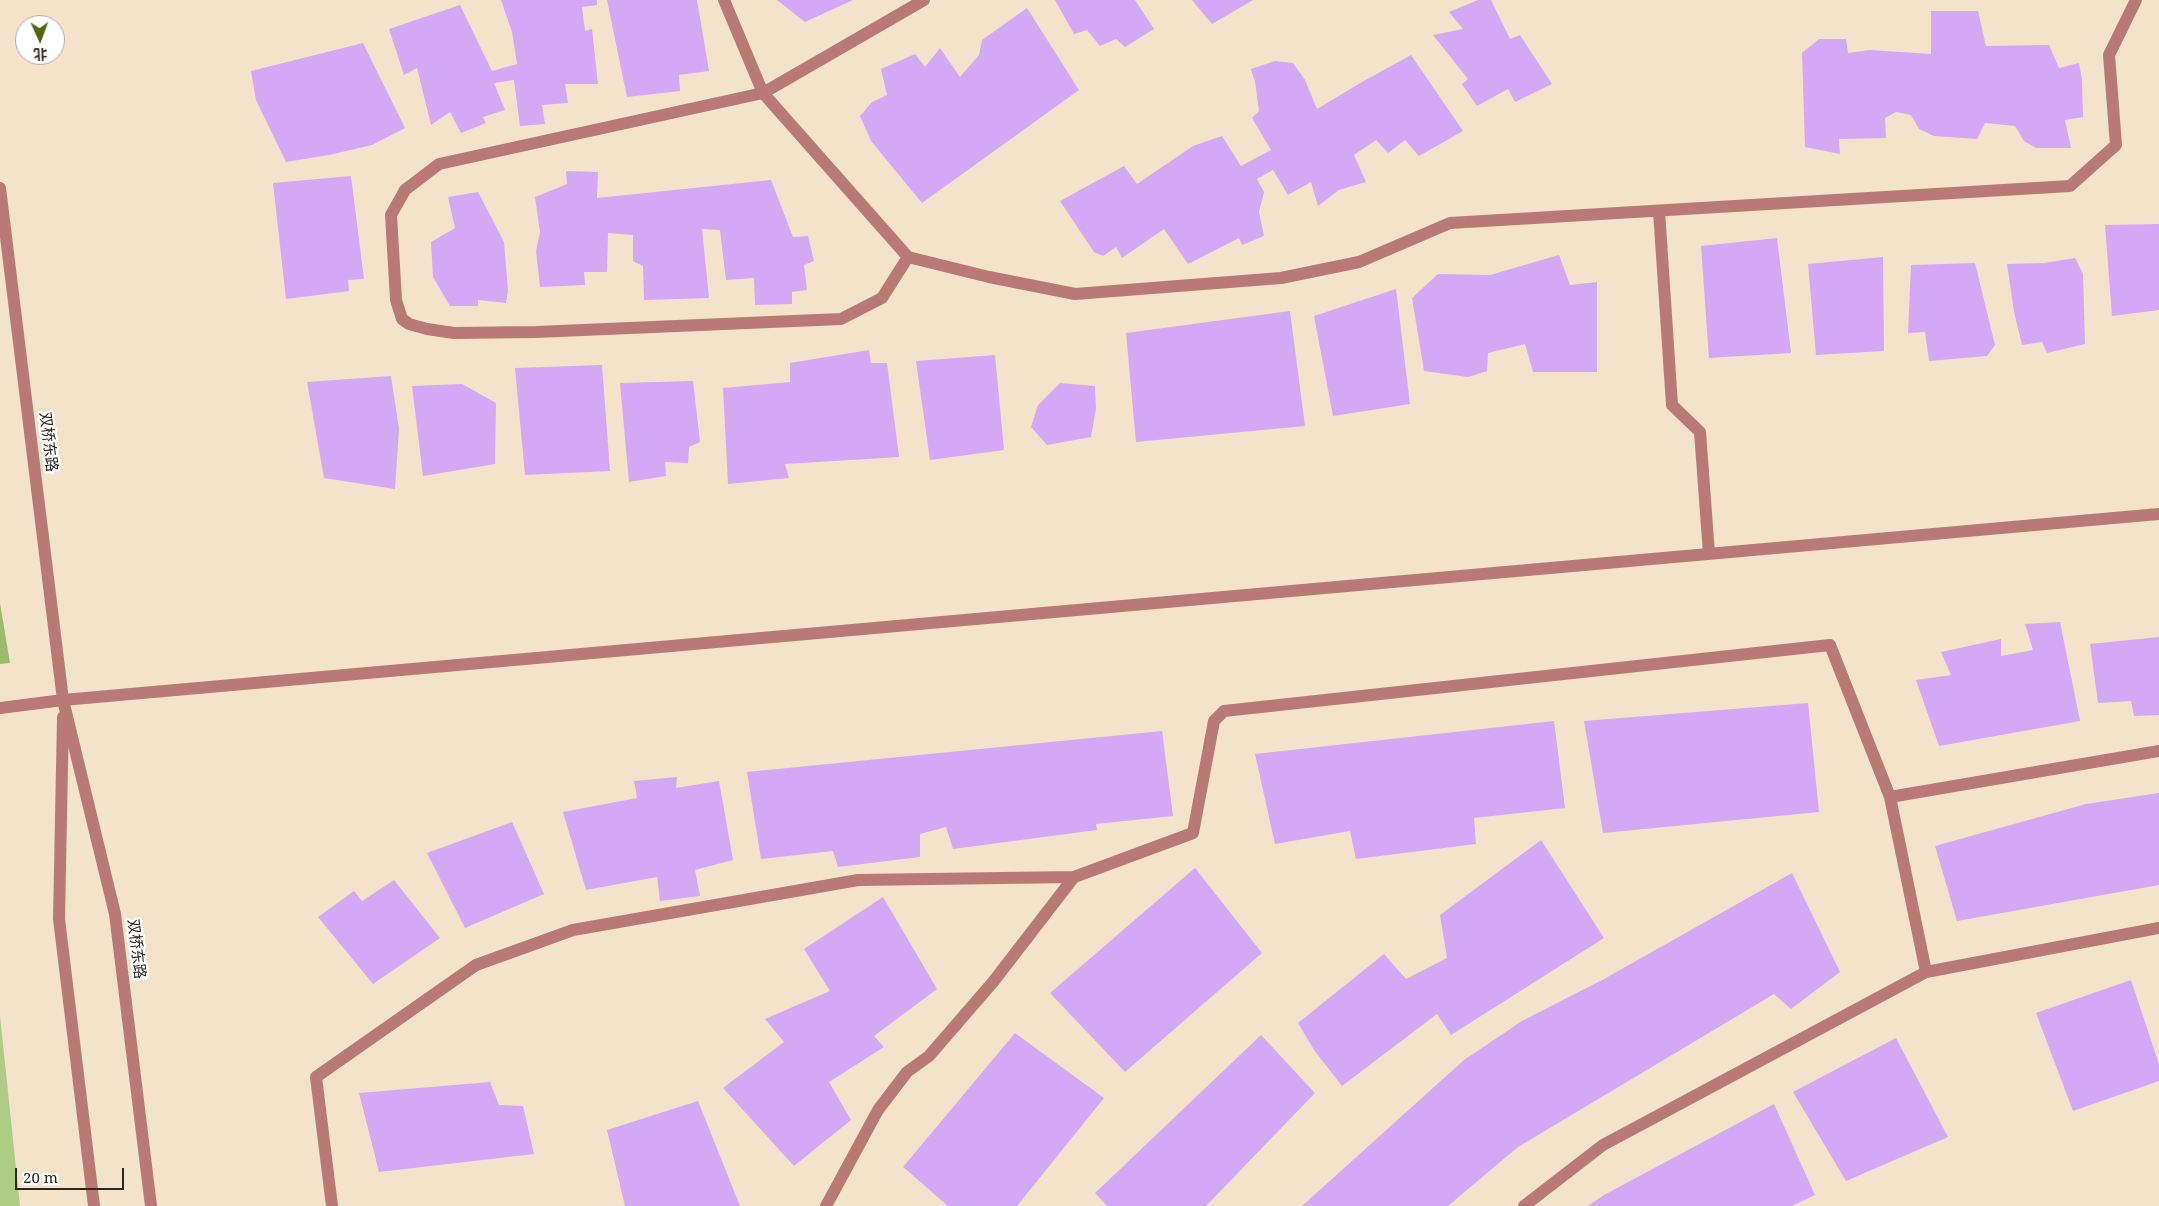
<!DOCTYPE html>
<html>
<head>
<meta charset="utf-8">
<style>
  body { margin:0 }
  #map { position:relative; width:2159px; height:1206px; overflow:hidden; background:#f4e3cb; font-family:"Noto Serif","Noto Sans SC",serif }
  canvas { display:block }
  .north { position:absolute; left:15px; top:15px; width:50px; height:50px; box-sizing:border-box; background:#fff; border:1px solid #aba8a5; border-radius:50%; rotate:178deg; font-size:14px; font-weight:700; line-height:20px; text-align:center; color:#2c261d }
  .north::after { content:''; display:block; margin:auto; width:18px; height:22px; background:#4e6513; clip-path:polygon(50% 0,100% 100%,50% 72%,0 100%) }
  .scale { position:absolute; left:15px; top:1168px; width:109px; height:22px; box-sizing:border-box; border:2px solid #2c261d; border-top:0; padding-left:6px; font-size:15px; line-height:18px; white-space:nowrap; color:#2c261d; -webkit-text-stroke:4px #fff; paint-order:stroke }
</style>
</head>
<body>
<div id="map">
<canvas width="2159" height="1206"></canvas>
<div class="north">北</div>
<div class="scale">20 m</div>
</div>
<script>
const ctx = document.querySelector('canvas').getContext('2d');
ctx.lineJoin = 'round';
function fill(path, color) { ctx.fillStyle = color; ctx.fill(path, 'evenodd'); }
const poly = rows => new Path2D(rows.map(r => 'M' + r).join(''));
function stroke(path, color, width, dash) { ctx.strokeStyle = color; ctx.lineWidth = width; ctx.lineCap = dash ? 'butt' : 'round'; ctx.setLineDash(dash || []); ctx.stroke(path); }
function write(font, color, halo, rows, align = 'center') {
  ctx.font = font + ' "Noto Serif","Noto Sans SC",serif'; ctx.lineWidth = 5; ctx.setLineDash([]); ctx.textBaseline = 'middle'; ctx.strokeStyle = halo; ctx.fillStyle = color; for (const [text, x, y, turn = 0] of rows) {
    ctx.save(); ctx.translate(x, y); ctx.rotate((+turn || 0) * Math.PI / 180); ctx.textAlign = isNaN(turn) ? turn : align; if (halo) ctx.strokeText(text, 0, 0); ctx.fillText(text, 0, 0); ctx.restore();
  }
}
fill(poly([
  [0,1016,20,1206,0,1206]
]), '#adcc84');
fill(poly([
  [0,603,10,663,0,664]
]), '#9bbd6a');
fill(poly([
  [501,0,597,0,597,5,582,7,585,31,592,29,598,84,565,84,568,103,542,105,545,124,520,126,514,80,494,83,505,110,483,117,486,123,461,133,450,112,431,125,417,68,404,75,389,29,460,5,492,71,517,64,512,32],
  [607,0,697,0,709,71,679,75,680,91,627,97],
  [777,0,853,0,805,22],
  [1055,0,1135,0,1154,29,1125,47,1116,39,1100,46,1087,30,1074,34],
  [1192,0,1253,0,1212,24],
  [1478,0,1491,0,1510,39,1520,35,1552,84,1515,102,1508,89,1477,106,1462,84,1468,79,1433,35,1463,29,1449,12],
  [1027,8,1079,90,922,203,871,141,860,116,872,102,887,95,881,69,915,54,925,67,940,48,960,77,979,55,982,40],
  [1931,11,1978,11,1986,46,2049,45,2059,68,2079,63,2082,80,2083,117,2065,120,2071,148,2036,148,2024,141,2015,126,1985,123,1977,139,1934,136,1919,129,1911,115,1896,112,1885,118,1886,138,1839,139,1840,154,1805,147,1802,53,1819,39,1846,39,1848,53,1870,50,1931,54],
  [363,43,405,128,372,145,329,155,286,162,256,100,251,71],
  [1411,55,1463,131,1419,156,1405,140,1388,153,1376,140,1354,155,1366,182,1339,190,1318,206,1311,182,1288,195,1273,170,1257,179,1264,192,1259,212,1264,236,1242,245,1239,238,1188,264,1164,229,1122,258,1116,247,1103,256,1094,252,1060,201,1124,166,1137,184,1193,146,1222,136,1241,166,1271,150,1252,118,1259,111,1255,82,1251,69,1275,61,1293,63,1305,80,1317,109,1362,82],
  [566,171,598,172,597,198,771,180,793,237,808,236,814,261,804,265,807,290,792,292,792,304,755,305,754,278,726,280,720,230,702,229,709,298,644,300,643,266,633,261,633,235,608,233,607,272,584,272,585,285,540,287,536,251,540,232,535,197,567,184],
  [351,176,364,279,348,280,349,291,286,299,273,183],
  [478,192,504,242,508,291,506,303,478,300,478,306,450,306,433,277,431,242,455,228,448,197],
  [2159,224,2159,310,2112,316,2105,225],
  [1777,238,1791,353,1709,358,1701,246],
  [1559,255,1570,285,1597,282,1597,372,1533,372,1525,344,1488,353,1487,371,1468,377,1424,371,1412,298,1438,274,1490,275],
  [1883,257,1884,351,1816,355,1808,264],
  [2075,258,2083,274,2085,344,2047,353,2042,342,2022,345,2014,312,2007,264,2044,263],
  [1975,263,1995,345,1987,356,1929,361,1925,332,1908,333,1911,265],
  [1396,289,1410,404,1333,416,1314,316],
  [1290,311,1305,426,1136,442,1126,333],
  [869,350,871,363,887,363,899,457,785,464,789,478,728,484,723,388,790,382,790,363],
  [995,355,1004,450,930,460,916,361],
  [602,365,610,471,525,475,515,368],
  [391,376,399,429,395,489,324,478,307,382],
  [693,381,700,442,689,447,688,463,665,462,666,476,629,482,620,383],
  [1060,383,1095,386,1096,409,1091,437,1047,445,1031,427,1038,405],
  [462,384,496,403,495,464,423,476,412,386],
  [2060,622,2080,721,1939,746,1916,680,1951,675,1941,652,2001,639,2001,656,2033,650,2025,624],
  [2159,637,2159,715,2134,716,2131,701,2098,703,2090,644],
  [1808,703,1819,812,1603,833,1584,721],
  [1554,721,1565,808,1474,818,1476,844,1356,859,1350,831,1275,844,1255,754],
  [1162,731,1173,816,1096,824,1097,830,953,849,946,827,920,834,920,857,838,867,833,851,761,859,747,772],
  [677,777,676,788,719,781,733,860,695,870,700,896,660,901,657,877,586,890,563,812,637,798,634,781],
  [2159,793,2159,885,1957,921,1935,846,2086,804],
  [512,822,544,894,465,928,427,853],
  [1541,840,1604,938,1451,1035,1437,1014,1342,1086,1314,1050,1298,1023,1384,954,1406,979,1447,958,1440,915],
  [1195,868,1262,953,1125,1072,1050,993],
  [1792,873,1840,972,1791,1009,1774,994,1518,1147,1448,1206,1302,1206,1464,1060,1522,1021,1604,979],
  [394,880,440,938,373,984,318,917,354,891,362,901],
  [883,897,937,989,874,1036,884,1047,829,1082,851,1120,794,1166,723,1088,784,1042,765,1019,830,991,804,949],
  [2131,980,2159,1064,2159,1081,2073,1111,2036,1013],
  [1015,1033,1104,1098,1017,1206,948,1206,903,1167],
  [1261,1035,1315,1093,1206,1206,1107,1206,1095,1193],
  [1896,1038,1948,1137,1846,1181,1793,1092],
  [490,1082,499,1105,523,1106,534,1154,379,1172,359,1093],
  [698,1101,740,1206,625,1206,607,1130],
  [1774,1104,1815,1195,1792,1206,1588,1206,1604,1195]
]), '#d3a8f5');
stroke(poly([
  [724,0,763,93,908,257,989,277,1075,294,1281,278,1359,262,1450,223,2070,186,2116,145,2109,55,2136,0],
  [0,188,63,700,115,914,151,1206],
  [1659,211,1672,405,1700,432,1709,554],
  [908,257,882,298,841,319,536,332,454,333,427,329,409,324,402,319,396,300,391,215,405,190,439,164,763,93,924,0],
  [0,708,63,700,2159,514],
  [63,717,59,919,94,1206],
  [1890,797,2159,751],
  [332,1206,316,1077,476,965,573,930,858,880,1074,877,1193,833,1214,721,1224,711,1830,645,1890,797,1926,972],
  [826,1206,878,1110,907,1072,929,1056,993,982,1074,877],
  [1524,1206,1603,1145,1926,972,2159,928]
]), '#b97a76', 12);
write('15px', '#2c261d', '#fff', [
  ["双桥东路",48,442,83],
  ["双桥东路",136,949,83]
]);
</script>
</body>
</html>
